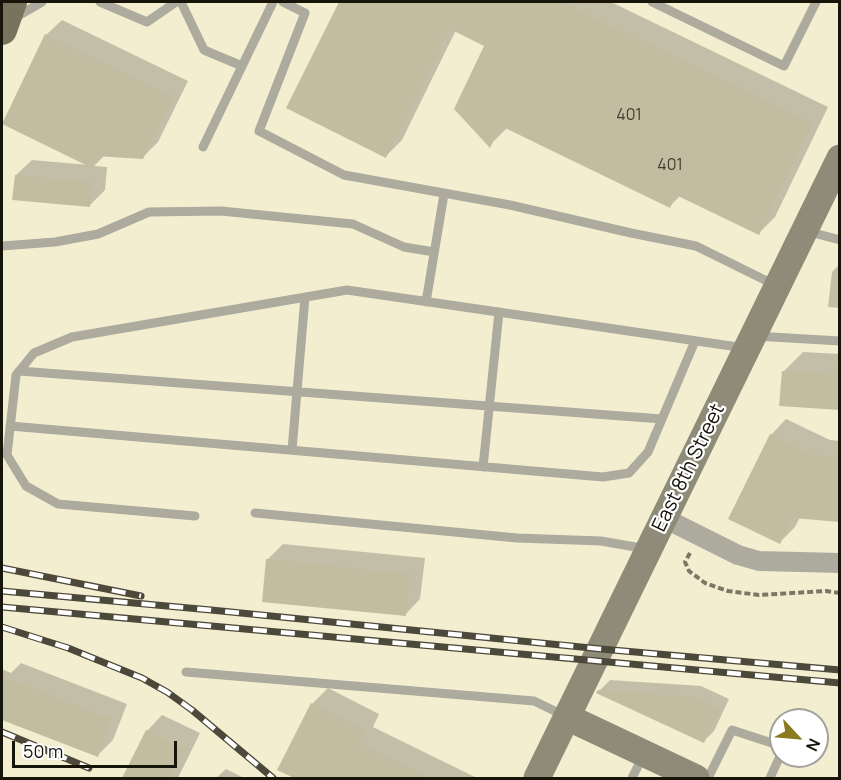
<!DOCTYPE html>
<html>
<head>
<meta charset="utf-8">
<style>
  body { margin:0 }
  #map { position:relative; width:841px; height:780px; overflow:hidden; background:#f4eed1; font-family:Manrope,sans-serif }
  canvas { display:block }
  .frame { position:absolute; inset:0; border:3px solid #17140a; pointer-events:none }
  .north { position:absolute; left:769px; top:708px; width:60px; height:60px; box-sizing:border-box; background:#fff; border:2px solid #a2a19d; border-radius:50%; rotate:116deg; font-size:16px; font-weight:700; line-height:24px; text-align:center; color:#17140a }
  .north::after { content:''; display:block; margin:auto; width:21px; height:27px; background:#8a791e; clip-path:polygon(50% 0,100% 100%,50% 72%,0 100%) }
  .scale { position:absolute; left:12px; top:741px; width:165px; height:27px; box-sizing:border-box; border:3px solid #17140a; border-top:0; padding-left:8px; font-size:18px; line-height:21px; white-space:nowrap; color:#17140a; -webkit-text-stroke:4px #fff; paint-order:stroke }
</style>
</head>
<body>
<div id="map">
<canvas width="841" height="780"></canvas>
<div class="frame"></div>
<div class="north">N</div>
<div class="scale">50 m</div>
</div>
<script>
const ctx = document.querySelector('canvas').getContext('2d');
ctx.lineJoin = 'round';
function fill(path, color) { ctx.fillStyle = color; ctx.fill(path, 'evenodd'); }
const poly = rows => new Path2D(rows.map(r => 'M' + r).join(''));
function stroke(path, color, width, dash) { ctx.strokeStyle = color; ctx.lineWidth = width; ctx.lineCap = dash ? 'butt' : 'round'; ctx.setLineDash(dash || []); ctx.stroke(path); }
function write(font, color, halo, rows, align = 'center') {
  ctx.font = font + ' Manrope,sans-serif'; ctx.lineWidth = 4.5; ctx.setLineDash([]); ctx.textBaseline = 'middle'; ctx.strokeStyle = halo; ctx.fillStyle = color; for (const [text, x, y, turn = 0] of rows) {
    ctx.save(); ctx.translate(x, y); ctx.rotate((+turn || 0) * Math.PI / 180); ctx.textAlign = isNaN(turn) ? turn : align; if (halo) ctx.strokeText(text, 0, 0); ctx.fillText(text, 0, 0); ctx.restore();
  }
}
fill(poly([
  [340,2,611,2,828,107,775,217,759,233,681,195,670,206,508,127,490,145,487,45,456,30,402,140,386,156,288,108],
  [62,20,188,81,158,142,142,158,105,155,94,166,107,167,105,190,90,205,16,175,32,160,89,165,46,35],
  [840,264,840,308,828,307,832,272],
  [803,352,840,354,840,409,783,372],
  [786,419,830,440,840,441,840,520,800,517,795,527,780,542,771,435],
  [283,544,425,558,420,599,405,615,267,560],
  [21,663,127,704,113,740,97,756,2,719,2,669,11,673],
  [610,680,701,686,729,699,714,731,704,741,599,691],
  [328,688,379,714,373,727,477,778,297,778,279,770,312,704],
  [162,715,200,733,178,778,124,778,147,731],
  [226,769,244,778,216,778]
]), '#0003');
fill(poly([
  [339,2,562,2,813,123,759,235,676,195,670,208,501,126,490,148,454,109,484,46,450,29,386,158,286,108],
  [45,34,174,97,143,159,95,156,94,169,2,124],
  [15,175,92,182,90,207,12,200],
  [782,371,840,375,840,410,779,406],
  [770,434,814,455,840,457,840,522,793,518,780,544,728,519],
  [266,559,410,574,406,616,262,602],
  [2,676,112,719,98,757,2,720],
  [598,690,690,696,720,709,704,743,596,693],
  [311,703,365,730,359,743,431,778,294,778,277,770],
  [146,730,185,749,171,778,122,778]
]), '#c2bca0');
stroke(poly([
  [690,553,685,562,689,571,705,583,728,591,759,595,826,591,840,593]
]), '#7b7764', 4, [6, 3]);
stroke(poly([
  [100,2,147,22,176,2],
  [181,2,204,50,242,66],
  [283,2,305,13,259,131,344,175,510,205,631,233,696,246,775,285],
  [652,2,784,66,816,2],
  [16,17,42,2],
  [203,147,273,2],
  [806,231,840,240],
  [2,246,55,242,98,234,149,212,221,211,353,224,404,247,434,252],
  [426,302,444,194],
  [755,336,840,341],
  [19,371,662,419],
  [10,426,603,477,629,473,648,452,695,341],
  [292,450,305,297],
  [483,467,499,312],
  [255,513,517,538,601,541,647,549],
  [195,516,58,504,26,486,7,455,16,375,34,353,72,337,347,290,745,348],
  [186,672,534,701,565,716],
  [632,778,643,756],
  [708,778,732,730,781,746],
  [770,778,781,754]
]), '#adab9e', 9);
stroke(poly([
  [664,518,738,555,759,561,840,563]
]), '#adab9e', 20);
stroke(poly([
  [567,717,696,778],
  [537,778,840,158]
]), '#8e8b78', 27);
const rail = poly([
  [2,568,141,596],
  [2,591,211,610,601,649,840,670],
  [2,607,840,683],
  [2,627,68,648,142,678,167,692,192,710,273,778],
  [2,732,89,768]
]);
stroke(rail, '#4c483a', 7);
stroke(rail, '#fff', 4.5, [14]);
stroke(poly([
  [2,30,12,2]
]), '#78735d', 30);
write('16px', '#423e30', null, [
  ["401",629,116],
  ["401",670,166]
]);
write('20px', '#17140a', '#fff', [
  ["East 8th Street",689,468,-64]
]);
</script>
</body>
</html>
